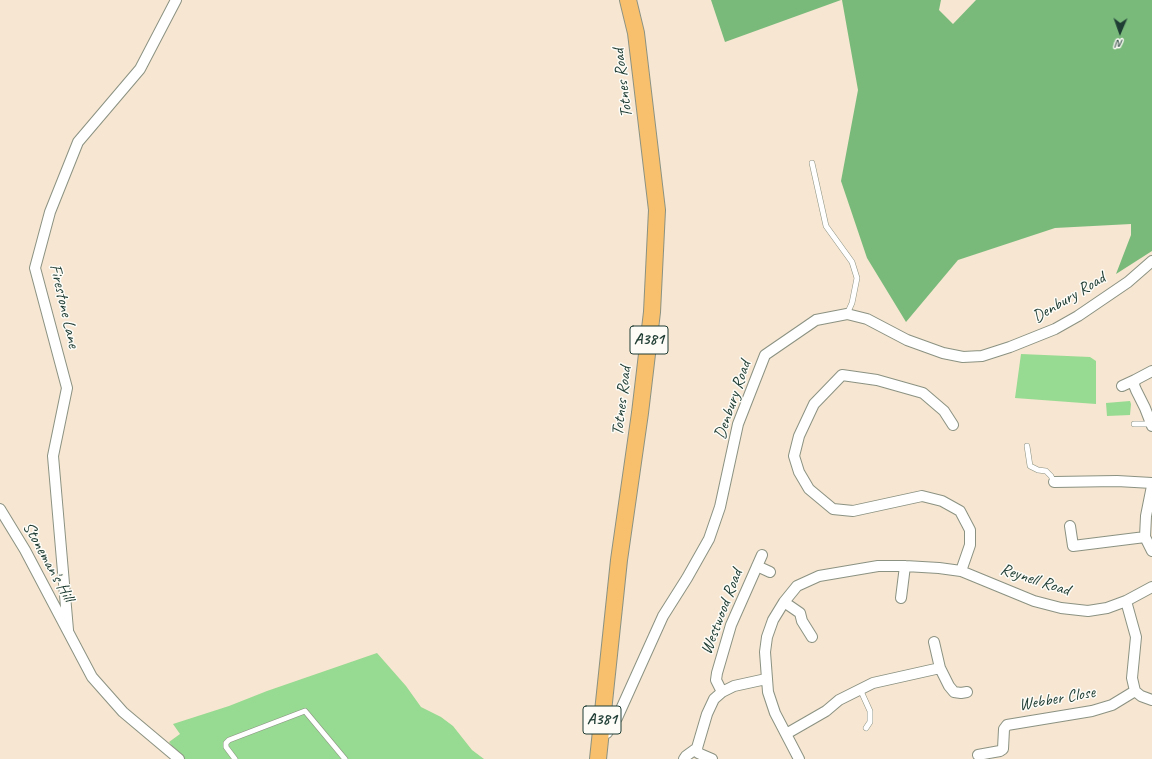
<!DOCTYPE html>
<html>
<head>
<meta charset="utf-8">
<style>
  body { margin:0 }
  #map { position:relative; width:1152px; height:759px; overflow:hidden; background:#f7e6d1; font-family:Caveat,sans-serif }
  canvas { display:block }
  .north { position:absolute; left:1100px; top:12px; width:40px; height:40px; -webkit-text-stroke:3px #fdfcf7; paint-order:stroke; rotate:182deg; font-size:11px; font-weight:700; line-height:16px; text-align:center; color:#1f3d34 }
  .north::after { content:''; display:block; margin:auto; width:14px; height:18px; background:#1f3d34; clip-path:polygon(50% 0,100% 100%,50% 72%,0 100%) }
</style>
</head>
<body>
<div id="map">
<canvas width="1152" height="759"></canvas>
<div class="north">N</div>
</div>
<script>
const ctx = document.querySelector('canvas').getContext('2d');
ctx.lineJoin = 'round';
function fill(path, color) { ctx.fillStyle = color; ctx.fill(path, 'evenodd'); }
const poly = rows => new Path2D(rows.map(r => 'M' + r).join(''));
function stroke(path, color, width, dash) { ctx.strokeStyle = color; ctx.lineWidth = width; ctx.lineCap = dash ? 'butt' : 'round'; ctx.setLineDash(dash || []); ctx.stroke(path); }
function write(font, color, halo, rows, align = 'center') {
  ctx.font = font + ' Caveat,sans-serif'; ctx.lineWidth = 3; ctx.setLineDash([]); ctx.textBaseline = 'middle'; ctx.strokeStyle = halo; ctx.fillStyle = color; for (const [text, x, y, turn = 0] of rows) {
    ctx.save(); ctx.translate(x, y); ctx.rotate((+turn || 0) * Math.PI / 180); ctx.textAlign = isNaN(turn) ? turn : align; if (halo) ctx.strokeText(text, 0, 0); ctx.fillText(text, 0, 0); ctx.restore();
  }
}
fill(poly([
  [1021,354,1090,357,1096,361,1096,404,1015,398],
  [1130,401,1131,404,1130,415,1107,416,1106,403],
  [377,653,406,686,421,707,441,717,453,726,472,750,484,759,183,759,169,742,180,734,173,724,229,706,267,691]
]), '#97da91');
fill(poly([
  [711,0,841,0,725,42],
  [842,0,941,0,939,10,953,24,976,0,1152,0,1152,251,1116,274,1131,235,1131,224,1055,228,958,260,906,322,867,258,841,181,858,90]
]), '#79ba7b');
const lane = poly([
  [812,163,826,226,852,262,857,278,852,303,847,314],
  [1134,424,1151,424],
  [1027,446,1030,466,1038,470,1046,471,1051,476,1054,482],
  [860,689,870,711,870,722,866,728],
  [235,759,226,747,226,743,229,740,305,711,345,759]
]);
const street = poly([
  [1135,380,1152,371],
  [1122,386,1135,380,1134,385,1136,390,1145,408,1152,426],
  [953,425,944,411,923,393,877,380,842,375,814,404,799,436,794,456,799,472,809,489,833,509,853,511,922,496,942,501,960,511,970,530,970,545,961,571],
  [1054,482,1117,481,1152,483],
  [1152,486,1146,516,1145,537,1152,551],
  [0,509,25,550,92,677,123,712,179,759],
  [1070,526,1073,546,1145,537],
  [762,555,731,625,717,673,716,680,722,692,734,686,766,679],
  [757,566,770,572],
  [901,598,905,566],
  [1126,601,1136,637,1132,678,1135,691,1141,696,1152,700],
  [784,602,800,613,802,621,812,637],
  [68,630,53,456,67,388,35,268,50,212,78,142,140,69,176,0],
  [940,668,949,686,954,692,961,693,967,692],
  [786,734,826,711,839,700,873,683,940,668,934,642],
  [600,735,607,733,617,718,663,616,687,578,709,539,720,507,738,424,765,355,816,320,847,314,867,319,907,340,943,353,963,357,982,356,1010,347,1055,329,1078,316,1128,282,1152,261],
  [697,748,698,753,712,759],
  [978,755,1000,751,1003,749,1004,729,1007,725,1092,711,1112,705,1135,691],
  [684,759,686,756,697,748,707,714,714,699,722,692],
  [799,759,775,713,768,692,765,652,767,637,773,620,784,602,797,586,819,576,878,566,905,566,939,568,961,571,1034,601,1061,608,1088,611,1107,608,1126,601,1152,587]
]);
const primary = poly([
  [598,759,619,560,640,413,652,312,657,210,636,33,628,0]
]);
stroke(lane, '#8b9282', 6);
stroke(street, '#8b9282', 12);
stroke(primary, '#8b9282', 18);
stroke(lane, '#fff', 5);
stroke(street, '#fff', 10);
stroke(primary, '#f8bf6c', 16);
for (const [x, y, w] of [
  [649,340,38],
  [602,720,38]
]) { const box = new Path2D(); box.roundRect(x - w / 2, y - 14, w, 28, 3); ctx.fillStyle = '#fdfcf7'; ctx.fill(box); stroke(box, '#1f3d34', 1); }
write('bold 16px', '#1f3d34', null, [
  ["A381",649,340],
  ["A381",602,720]
]);
write('17px', '#1f3d34', '#fdfcf7', [
  ["Totnes Road",623,83,-97],
  ["Denbury Road",1069,298,-31],
  ["Firestone Lane",64,306,77],
  ["Denbury Road",733,400,-71],
  ["Totnes Road",622,401,-83],
  ["Stoneman's Hill",48,562,61],
  ["Reynell Road",1035,580,18],
  ["Westwood Road",722,612,-69],
  ["Webber Close",1057,699,-10]
]);
</script>
</body>
</html>
